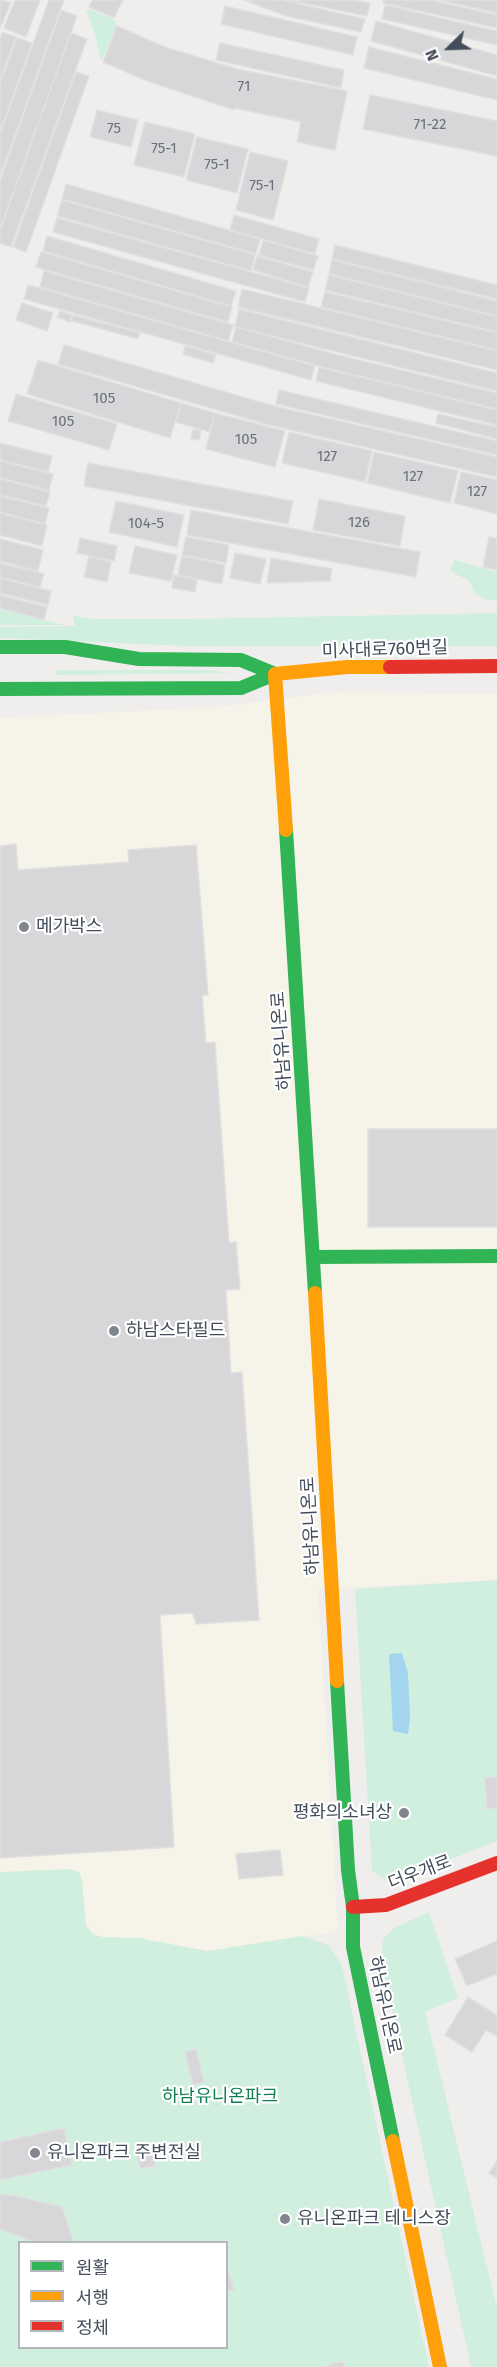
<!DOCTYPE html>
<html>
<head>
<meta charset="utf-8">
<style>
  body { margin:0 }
  #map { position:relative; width:497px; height:2367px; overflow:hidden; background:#efeeed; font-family:"Fira Sans","Noto Sans KR",sans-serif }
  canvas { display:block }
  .legend { position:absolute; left:18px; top:2241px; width:210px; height:108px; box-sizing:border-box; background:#fff; border:2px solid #b4b8bd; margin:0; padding:8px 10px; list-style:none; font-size:18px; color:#444d5b }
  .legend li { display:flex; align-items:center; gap:12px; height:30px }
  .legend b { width:30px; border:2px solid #b4b8bd }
  .north { position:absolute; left:419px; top:18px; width:60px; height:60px; -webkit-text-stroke:4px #fff; paint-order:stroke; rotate:247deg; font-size:16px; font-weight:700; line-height:24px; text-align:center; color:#444d5b }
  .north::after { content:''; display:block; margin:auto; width:21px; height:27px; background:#444d5b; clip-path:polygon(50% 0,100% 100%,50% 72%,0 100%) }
</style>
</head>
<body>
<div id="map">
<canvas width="497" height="2367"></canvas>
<ul class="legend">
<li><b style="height:8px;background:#30b455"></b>원활</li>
<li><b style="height:8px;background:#ff9f0a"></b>서행</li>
<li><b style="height:8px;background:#e5322d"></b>정체</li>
</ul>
<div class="north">N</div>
</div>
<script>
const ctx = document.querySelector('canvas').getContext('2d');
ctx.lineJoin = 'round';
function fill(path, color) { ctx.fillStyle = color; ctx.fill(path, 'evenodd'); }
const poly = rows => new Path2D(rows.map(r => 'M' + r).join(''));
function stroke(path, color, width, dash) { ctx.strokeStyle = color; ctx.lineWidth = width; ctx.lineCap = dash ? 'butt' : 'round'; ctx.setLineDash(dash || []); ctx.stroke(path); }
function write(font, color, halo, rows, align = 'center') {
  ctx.font = font + ' "Fira Sans","Noto Sans KR",sans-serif'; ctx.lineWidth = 4.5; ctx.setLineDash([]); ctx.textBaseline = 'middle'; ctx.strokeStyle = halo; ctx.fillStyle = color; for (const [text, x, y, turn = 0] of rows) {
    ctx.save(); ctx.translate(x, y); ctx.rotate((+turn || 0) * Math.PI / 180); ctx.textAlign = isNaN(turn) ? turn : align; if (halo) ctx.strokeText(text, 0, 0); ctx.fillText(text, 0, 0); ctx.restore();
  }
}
fill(poly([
  [333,692,497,694,497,1580,318,1589,338,1931,0,1988,0,718,219,707]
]), '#f6f4e8');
fill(poly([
  [89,9,115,20,117,25,102,60,100,59,95,34,86,11],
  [454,560,497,572,497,601,483,599,474,592,469,581,450,571],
  [0,609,65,625,0,625],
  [497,613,497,646,185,646,0,638,0,627,75,626,73,616,94,619,189,619],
  [55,670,210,670,231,673,55,675],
  [497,1580,497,1841,401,1879,385,1880,372,1871,355,1589],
  [70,1869,79,1872,82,1880,86,1925,93,1934,103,1937,139,1938,207,1951,302,1936,329,1945,342,1966,429,2367,0,2367,0,1872],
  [20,2242,226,2242,226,2348,20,2348],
  [429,1912,458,1998,425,2012,497,2308,497,2367,471,2367,381,1961,383,1939,394,1928]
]), '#d1efdf');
fill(poly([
  [402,1653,408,1673,410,1716,408,1734,393,1731,389,1654]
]), '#a3d6ee');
const building = poly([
  [0,0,11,2,0,29,0,0],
  [15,0,40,0,26,37,4,28,15,0],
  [49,0,64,0,0,176,0,134,49,0],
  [93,0,123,0,114,18,89,7,93,0],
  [244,0,282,0,365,19,361,32,286,16,244,0],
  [288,0,352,0,370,3,367,16,288,0],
  [384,0,430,0,497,15,497,28,383,3,384,0],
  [438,0,497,0,497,13,438,0],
  [385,5,497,31,497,45,382,19,385,5],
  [225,6,357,37,353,55,221,24,225,6],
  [61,10,77,16,0,229,0,181,61,10],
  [376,21,497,55,497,76,371,41,376,21],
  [117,26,165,47,237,69,347,91,335,150,297,142,301,122,235,108,234,110,150,82,103,62,117,26],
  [2,32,16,37,0,80,0,37,2,32],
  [71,33,87,39,11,247,0,243,0,230,71,33],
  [17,38,32,43,0,132,0,84,17,38],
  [220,43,344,70,341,88,216,60,220,43],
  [369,47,497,79,497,100,364,68,369,47],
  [76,72,89,76,26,252,13,247,76,72],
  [370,95,497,121,497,156,363,129,370,95],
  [97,110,138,120,131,147,90,137,97,110],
  [145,122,195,134,184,177,134,165,145,122],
  [197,137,248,149,237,193,186,180,197,137],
  [250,152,288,161,273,220,236,210,250,152],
  [66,184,260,239,256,254,62,199,66,184],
  [62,200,255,255,251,271,57,216,62,200],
  [234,215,319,239,315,254,230,230,234,215],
  [57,218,309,288,305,302,53,232,57,218],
  [47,236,236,291,231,306,43,251,47,236],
  [263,240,318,256,313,270,259,255,263,240],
  [335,245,497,285,497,299,332,259,335,245],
  [41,252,232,307,228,322,36,267,41,252],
  [257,256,313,272,308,287,253,270,257,256],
  [332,260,497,301,497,316,329,274,332,260],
  [44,271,233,325,228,341,40,287,44,271],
  [329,275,497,317,497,332,325,290,329,275],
  [28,285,315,366,311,380,24,299,28,285],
  [242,289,497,351,497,370,238,307,242,289],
  [325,292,497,333,497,350,321,307,325,292],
  [22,303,53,313,47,331,16,320,22,303],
  [239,309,497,373,497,391,235,327,239,309],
  [60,311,72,315,70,322,57,317,60,311],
  [73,315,140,333,138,339,72,321,73,315],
  [236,327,338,355,497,393,497,409,334,370,232,342,236,327],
  [64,345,274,406,497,457,497,477,269,425,58,364,64,345],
  [185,346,216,355,213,363,183,354,185,346],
  [38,360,181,403,170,438,27,394,38,360],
  [319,367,497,410,497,425,316,381,319,367],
  [279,390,497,441,497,455,276,404,279,390],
  [16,394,117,424,109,450,8,421,16,394],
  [181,403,215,413,210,432,176,422,181,403],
  [215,413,285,431,275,467,206,449,215,413],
  [438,414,497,427,497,439,436,423,438,414],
  [193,429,201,431,199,440,191,439,193,429],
  [289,432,372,451,365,482,282,463,289,432],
  [0,443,52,456,48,472,0,460,0,443],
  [374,452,458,471,450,503,367,483,374,452],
  [0,461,53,474,49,490,0,478,0,461],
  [88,463,293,501,288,524,84,486,88,463],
  [461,472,497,480,497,514,454,503,461,472],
  [0,479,50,492,46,506,0,495,0,479],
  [0,496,49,508,45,524,0,512,0,496],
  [319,499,405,516,400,546,313,530,319,499],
  [116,501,184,515,177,547,109,532,116,501],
  [191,510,420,552,416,577,187,535,191,510],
  [0,513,47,525,42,546,0,535,0,513],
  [186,537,229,545,226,563,182,555,186,537],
  [489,537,497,538,497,570,483,567,489,537],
  [80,538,117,546,114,561,77,553,80,538],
  [0,539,43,550,38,571,0,561,0,539],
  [135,546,177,555,171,581,129,573,135,546],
  [235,553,266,559,260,584,230,578,235,553],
  [182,556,225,565,222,584,178,575,182,556],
  [89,557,111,562,107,582,84,577,89,557],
  [271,558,332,569,330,581,267,583,271,558],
  [0,563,44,574,40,587,0,577,0,563],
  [174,575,197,579,195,592,172,588,174,575],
  [0,578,51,591,48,605,0,593,0,578],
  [0,595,47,607,44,620,0,608,0,595],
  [16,844,18,870,129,862,128,850,196,845,208,995,202,995,206,1043,215,1042,229,1243,236,1242,240,1289,226,1290,231,1373,242,1372,259,1620,196,1624,193,1613,160,1615,174,1847,0,1858,0,846,16,844],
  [368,1129,497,1129,497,1227,368,1227,368,1129],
  [497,1777,497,1808,487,1809,485,1778,497,1777],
  [280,1850,283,1875,239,1879,236,1854,280,1850],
  [497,1941,497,1974,467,1986,455,1959,497,1941],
  [468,1997,497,2015,497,2036,486,2030,472,2052,445,2035,468,1997],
  [196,2049,204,2082,193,2085,185,2052,196,2049],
  [211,2086,213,2096,192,2101,189,2091,211,2086],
  [64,2128,72,2165,0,2180,0,2142,64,2128],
  [152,2151,156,2166,140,2169,137,2154,152,2151],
  [497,2161,497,2178,489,2173,497,2161],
  [0,2195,12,2195,62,2207,74,2242,35,2242,0,2229,0,2195],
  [226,2264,234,2290,226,2291,226,2264],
  [343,2361,345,2367,322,2367,343,2361]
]);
fill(building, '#d7d7d9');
stroke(building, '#e0e0e0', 1.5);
stroke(poly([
  [0,647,65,647,139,659,241,660,275,674],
  [0,689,241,688,275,674],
  [286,830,315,1293],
  [313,1257,497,1256],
  [337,1681,348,1870,353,1907,353,1947,393,2141]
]), '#30b455', 14);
stroke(poly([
  [286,830,275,674,347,667,390,667],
  [315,1293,337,1681],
  [393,2141,440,2367]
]), '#ff9f0a', 14);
stroke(poly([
  [390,667,497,666],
  [353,1907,386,1905,497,1863]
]), '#e5322d', 14);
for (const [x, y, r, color] of [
  [24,927,6,"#80858e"],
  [114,1331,6,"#80858e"],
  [404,1813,6,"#80858e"],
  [35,2153,6,"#80858e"],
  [285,2219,6,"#80858e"]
]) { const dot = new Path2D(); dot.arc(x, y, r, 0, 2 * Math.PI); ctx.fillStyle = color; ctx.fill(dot); stroke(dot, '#fff', 2); }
write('15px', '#6a717c', null, [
  ["71",244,87],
  ["71-22",430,125],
  ["75",114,129],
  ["75-1",164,149],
  ["75-1",217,165],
  ["75-1",262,186],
  ["105",104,399],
  ["105",63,422],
  ["105",246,440],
  ["127",327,457],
  ["127",413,477],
  ["127",477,492],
  ["126",359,523],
  ["104-5",146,524]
]);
write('18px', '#444d5b', '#fff', [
  ["미사대로760번길",385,650,-2],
  ["하남유니온로",282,1041,-94],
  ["하남유니온로",311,1526,-93],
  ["더우개로",420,1873,-21],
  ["하남유니온로",384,2005,78]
]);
write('18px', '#444d5b', '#fff', [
  ["메가박스",36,927],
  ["하남스타필드",126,1331],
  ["평화의소녀상",392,1813,"right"],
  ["유니온파크 주변전실",47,2153],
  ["유니온파크 테니스장",297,2219]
], 'left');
write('18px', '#137e54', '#fff', [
  ["하남유니온파크",220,2097]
]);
</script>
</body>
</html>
